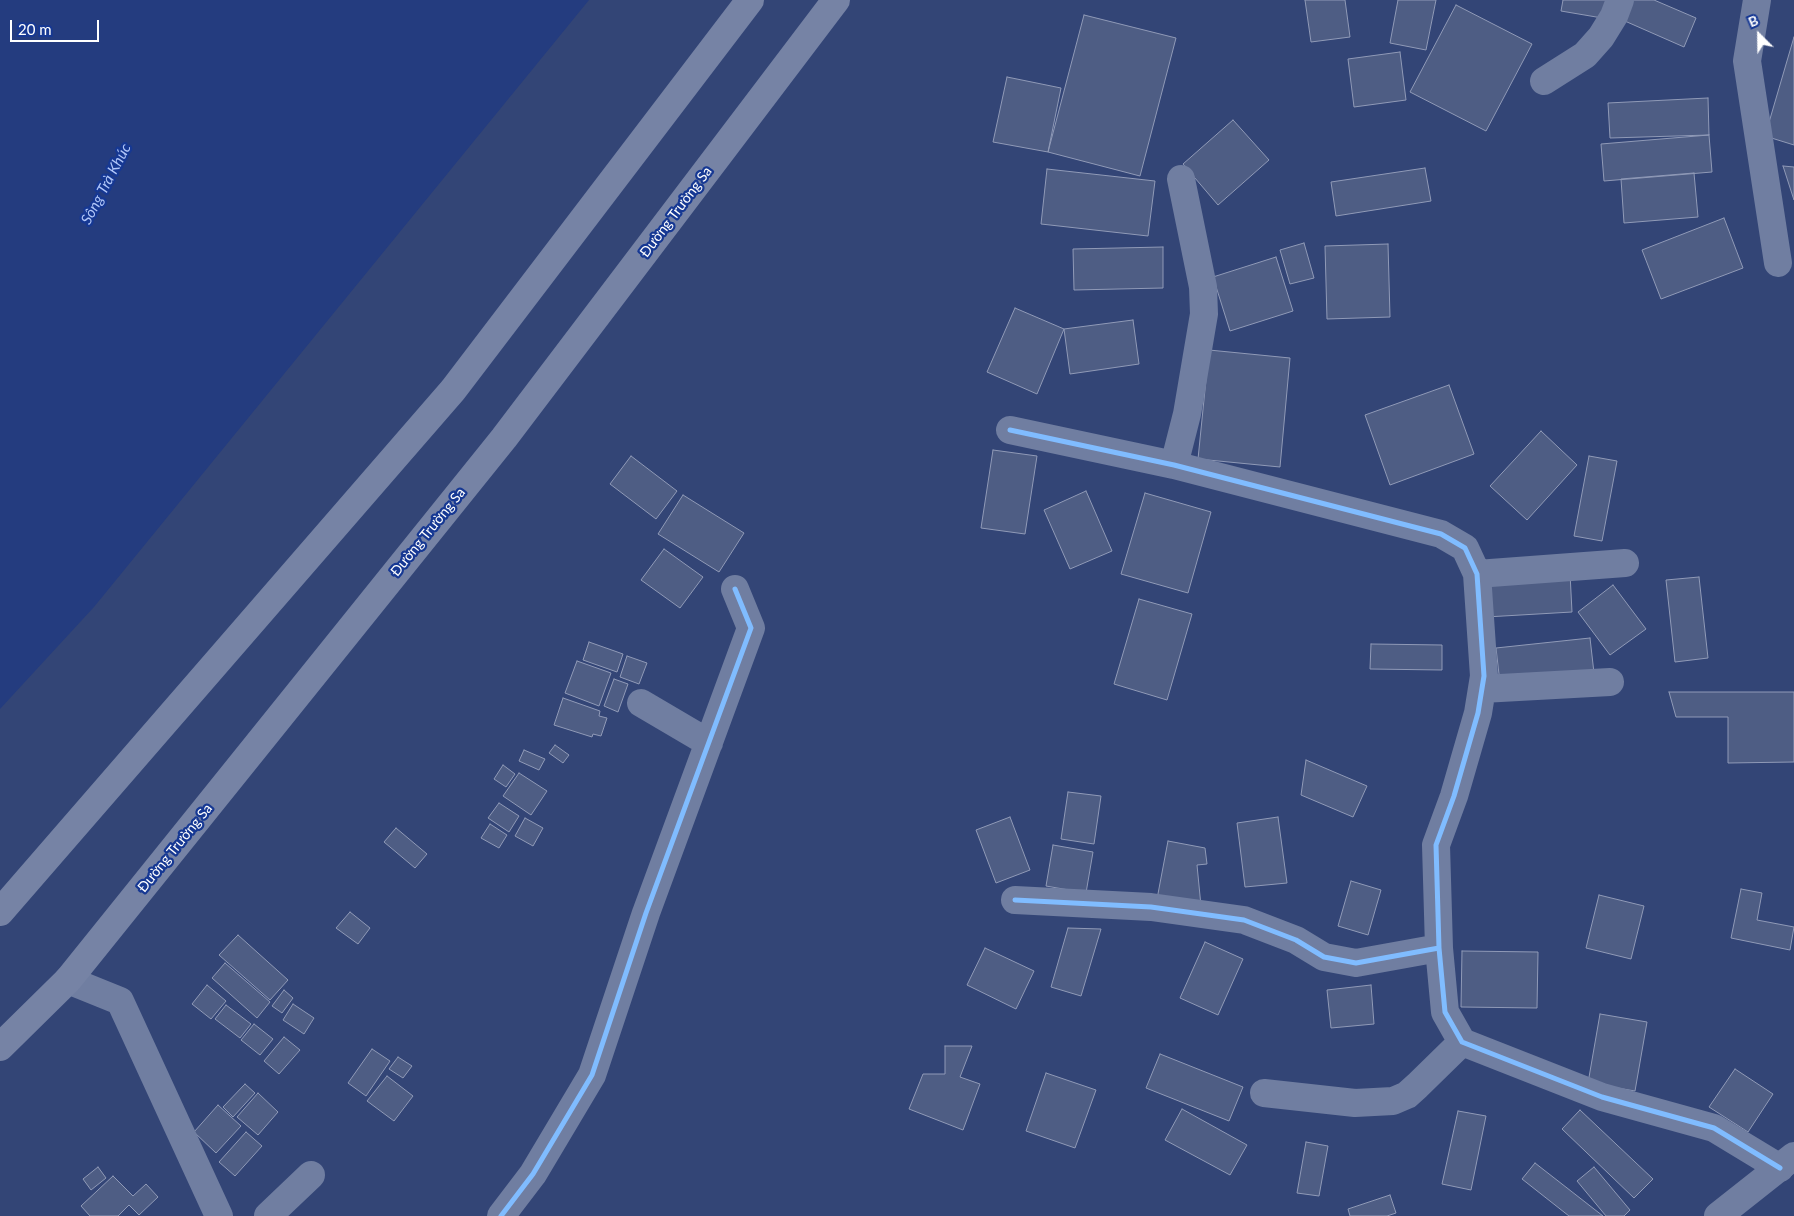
<!DOCTYPE html>
<html>
<head>
<meta charset="utf-8">
<style>
  body { margin:0 }
  #map { position:relative; width:1794px; height:1216px; overflow:hidden; background:#334576; font-family:Lato,sans-serif }
  canvas { display:block }
  .north { position:absolute; left:1734px; top:10px; width:50px; height:50px; -webkit-text-stroke:4px #163893; paint-order:stroke; rotate:337deg; font-size:14px; font-weight:700; line-height:20px; text-align:center; color:#fff }
  .north::after { content:''; display:block; margin:auto; width:18px; height:22px; background:#fff; clip-path:polygon(50% 0,100% 100%,50% 72%,0 100%) }
  .scale { position:absolute; left:10px; top:20px; width:89px; height:22px; box-sizing:border-box; border:2px solid #fff; border-top:0; padding-left:6px; font-size:15px; line-height:18px; white-space:nowrap; color:#fff; -webkit-text-stroke:4px #163893; paint-order:stroke }
</style>
</head>
<body>
<div id="map">
<canvas width="1794" height="1216"></canvas>
<div class="north">B</div>
<div class="scale">20 m</div>
</div>
<script>
const ctx = document.querySelector('canvas').getContext('2d');
ctx.lineJoin = 'round';
function fill(path, color) { ctx.fillStyle = color; ctx.fill(path, 'evenodd'); }
const poly = rows => new Path2D(rows.map(r => 'M' + r).join(''));
function stroke(path, color, width, dash) { ctx.strokeStyle = color; ctx.lineWidth = width; ctx.lineCap = dash ? 'butt' : 'round'; ctx.setLineDash(dash || []); ctx.stroke(path); }
function write(font, color, halo, rows, align = 'center') {
  ctx.font = font + ' Lato,sans-serif'; ctx.lineWidth = 4.5; ctx.setLineDash([]); ctx.textBaseline = 'middle'; ctx.strokeStyle = halo; ctx.fillStyle = color; for (const [text, x, y, turn = 0] of rows) {
    ctx.save(); ctx.translate(x, y); ctx.rotate((+turn || 0) * Math.PI / 180); ctx.textAlign = isNaN(turn) ? turn : align; if (halo) ctx.strokeText(text, 0, 0); ctx.fillText(text, 0, 0); ctx.restore();
  }
}
fill(poly([
  [0,0,589,0,94,607,0,709]
]), '#243c7f');
const building = poly([
  [1305,0,1345,0,1350,37,1311,42,1305,0],
  [1398,0,1436,0,1426,50,1390,43,1398,0],
  [1563,0,1612,0,1608,19,1561,11,1563,0],
  [1627,0,1654,0,1696,18,1684,47,1618,18,1627,0],
  [1456,5,1532,44,1486,131,1410,92,1456,5],
  [1084,15,1176,38,1140,176,1048,152,1084,15],
  [1794,37,1794,145,1765,136,1794,37],
  [1400,52,1406,100,1354,107,1348,59,1400,52],
  [1007,77,1061,88,1048,152,993,142,1007,77],
  [1708,98,1709,135,1610,138,1608,103,1708,98],
  [1233,120,1269,160,1218,205,1183,164,1233,120],
  [1709,135,1712,172,1604,181,1601,144,1709,135],
  [1783,166,1794,167,1794,200,1783,166],
  [1425,168,1431,201,1336,216,1331,182,1425,168],
  [1047,169,1155,181,1148,236,1041,224,1047,169],
  [1694,173,1698,217,1624,223,1621,179,1694,173],
  [1724,218,1743,268,1661,299,1642,250,1724,218],
  [1304,243,1314,278,1290,284,1280,250,1304,243],
  [1388,244,1390,317,1327,319,1325,246,1388,244],
  [1163,247,1163,288,1074,290,1073,249,1163,247],
  [1276,257,1293,311,1230,331,1213,277,1276,257],
  [1015,308,1064,329,1037,394,987,372,1015,308],
  [1133,320,1139,364,1070,374,1064,329,1133,320],
  [1209,350,1290,358,1280,467,1198,459,1209,350],
  [1449,385,1474,454,1390,485,1365,415,1449,385],
  [1541,431,1577,465,1527,520,1490,486,1541,431],
  [993,450,1037,456,1025,534,981,528,993,450],
  [631,456,677,491,656,519,610,484,631,456],
  [1589,456,1617,461,1602,541,1574,536,1589,456],
  [1086,491,1112,551,1070,569,1044,510,1086,491],
  [1145,493,1211,512,1188,593,1121,574,1145,493],
  [683,495,744,533,719,572,658,534,683,495],
  [664,549,703,577,680,608,641,580,664,549],
  [1570,573,1572,612,1486,617,1484,578,1570,573],
  [1699,577,1708,658,1675,662,1666,580,1699,577],
  [1613,585,1646,629,1610,655,1578,612,1613,585],
  [1139,599,1192,614,1167,700,1114,684,1139,599],
  [1590,638,1594,673,1500,683,1496,648,1590,638],
  [589,642,623,654,617,672,583,660,589,642],
  [1371,644,1442,645,1442,670,1370,669,1371,644],
  [627,656,647,663,639,684,620,677,627,656],
  [577,661,611,673,599,706,565,693,577,661],
  [614,679,628,684,618,712,604,706,614,679],
  [1669,692,1794,692,1794,762,1728,763,1728,717,1676,717,1669,692],
  [563,698,600,711,599,716,607,718,601,736,593,734,592,737,554,725,563,698],
  [555,745,569,755,563,763,549,753,555,745],
  [524,750,545,759,539,770,519,761,524,750],
  [1306,760,1367,786,1353,817,1301,795,1306,760],
  [503,765,515,774,506,787,494,779,503,765],
  [519,773,547,791,531,815,503,796,519,773],
  [1068,792,1101,796,1094,844,1061,839,1068,792],
  [499,803,519,816,509,832,488,818,499,803],
  [1010,817,1030,870,996,883,976,830,1010,817],
  [1278,817,1287,883,1245,887,1237,823,1278,817],
  [525,818,543,828,533,846,515,836,525,818],
  [490,824,507,835,499,848,481,838,490,824],
  [396,828,427,854,415,868,384,842,396,828],
  [1168,841,1205,848,1207,864,1197,865,1201,906,1157,899,1168,841],
  [1053,845,1093,852,1086,893,1046,886,1053,845],
  [1351,881,1381,890,1368,935,1338,926,1351,881],
  [1741,889,1762,893,1757,920,1794,927,1790,950,1731,938,1741,889],
  [1599,895,1644,906,1631,959,1586,948,1599,895],
  [350,912,370,928,358,944,336,928,350,912],
  [1068,928,1101,929,1081,996,1051,987,1068,928],
  [238,935,288,980,270,1000,219,955,238,935],
  [1205,942,1243,959,1218,1015,1180,998,1205,942],
  [985,948,1034,971,1016,1009,967,985,985,948],
  [1462,951,1538,952,1537,1008,1461,1007,1462,951],
  [225,963,270,1002,257,1018,212,978,225,963],
  [207,985,226,1001,211,1019,192,1004,207,985],
  [1371,985,1374,1024,1331,1028,1327,990,1371,985],
  [284,990,293,998,282,1013,272,1006,284,990],
  [293,1004,314,1018,304,1034,283,1020,293,1004],
  [226,1005,251,1024,240,1038,215,1019,226,1005],
  [1600,1014,1647,1022,1635,1091,1588,1083,1600,1014],
  [254,1024,273,1039,260,1055,241,1040,254,1024],
  [284,1037,300,1050,279,1074,264,1061,284,1037],
  [945,1046,972,1046,960,1077,980,1084,963,1130,909,1109,923,1074,945,1074,945,1046],
  [372,1049,390,1061,366,1096,348,1083,372,1049],
  [1160,1054,1243,1087,1229,1121,1146,1088,1160,1054],
  [398,1057,412,1066,403,1078,389,1069,398,1057],
  [1735,1069,1773,1094,1748,1132,1709,1107,1735,1069],
  [1046,1073,1096,1090,1075,1148,1026,1131,1046,1073],
  [387,1076,413,1096,394,1121,367,1101,387,1076],
  [245,1084,255,1093,233,1117,223,1107,245,1084],
  [258,1093,278,1112,258,1135,237,1117,258,1093],
  [218,1105,241,1126,216,1153,194,1132,218,1105],
  [1182,1109,1247,1145,1230,1175,1165,1140,1182,1109],
  [1580,1110,1653,1179,1634,1198,1562,1129,1580,1110],
  [1458,1111,1486,1116,1471,1190,1442,1184,1458,1111],
  [246,1132,262,1146,235,1176,219,1162,246,1132],
  [1306,1142,1328,1146,1319,1196,1297,1193,1306,1142],
  [1535,1163,1603,1216,1569,1216,1522,1179,1535,1163],
  [98,1167,106,1178,91,1190,83,1179,98,1167],
  [1594,1167,1630,1210,1624,1216,1606,1216,1577,1181,1594,1167],
  [113,1176,133,1196,146,1184,158,1197,139,1215,129,1205,118,1216,90,1216,81,1206,113,1176],
  [1390,1195,1396,1213,1387,1216,1350,1216,1348,1209,1390,1195]
]);
fill(building, '#4e5d84');
stroke(building, '#909ab7', 1);
stroke(poly([
  [1757,0,1747,61,1778,263],
  [1544,81,1585,55,1601,37,1614,16,1620,0],
  [1010,430,1174,465,1441,534,1465,548,1477,574,1484,676,1478,713,1454,796,1436,845,1439,948,1445,1012,1462,1042,1602,1097,1714,1128,1780,1168],
  [1174,465,1187,414,1204,314,1203,287,1181,179],
  [1477,574,1625,563],
  [1482,689,1610,682],
  [641,703,709,743],
  [1015,900,1151,907,1244,920,1296,940,1324,957,1356,963,1439,948],
  [68,980,120,1001,219,1216],
  [1264,1093,1355,1103,1393,1101,1407,1095,1417,1086,1462,1042],
  [268,1216,311,1175],
  [501,1216,533,1174,592,1075,646,913,751,628,735,589]
]), '#707ea1', 28);
stroke(poly([
  [1718,1216,1794,1156]
]), '#707ea1', 28);
stroke(poly([
  [0,912,453,390,750,0],
  [0,1047,68,980,504,438,836,0]
]), '#7683a5', 28);
stroke(poly([
  [1010,430,1174,465,1441,534,1465,548,1477,574,1484,676,1478,713,1454,796,1436,845,1439,948,1445,1012,1462,1042,1602,1097,1714,1128,1780,1168],
  [1015,900,1151,907,1244,920,1296,940,1324,957,1356,963,1439,948],
  [501,1216,533,1174,592,1075,646,913,751,628,735,589]
]), '#80bcff', 5);
write('14px', '#fff', '#163893', [
  ["Đường Trường Sa",676,212,-53],
  ["Đường Trường Sa",428,532,-51],
  ["Đường Trường Sa",175,848,-51]
]);
write('italic 15px', '#b1c6f8', '#163893', [
  ["Sông Trà Khúc",106,184,-62]
]);
</script>
</body>
</html>
